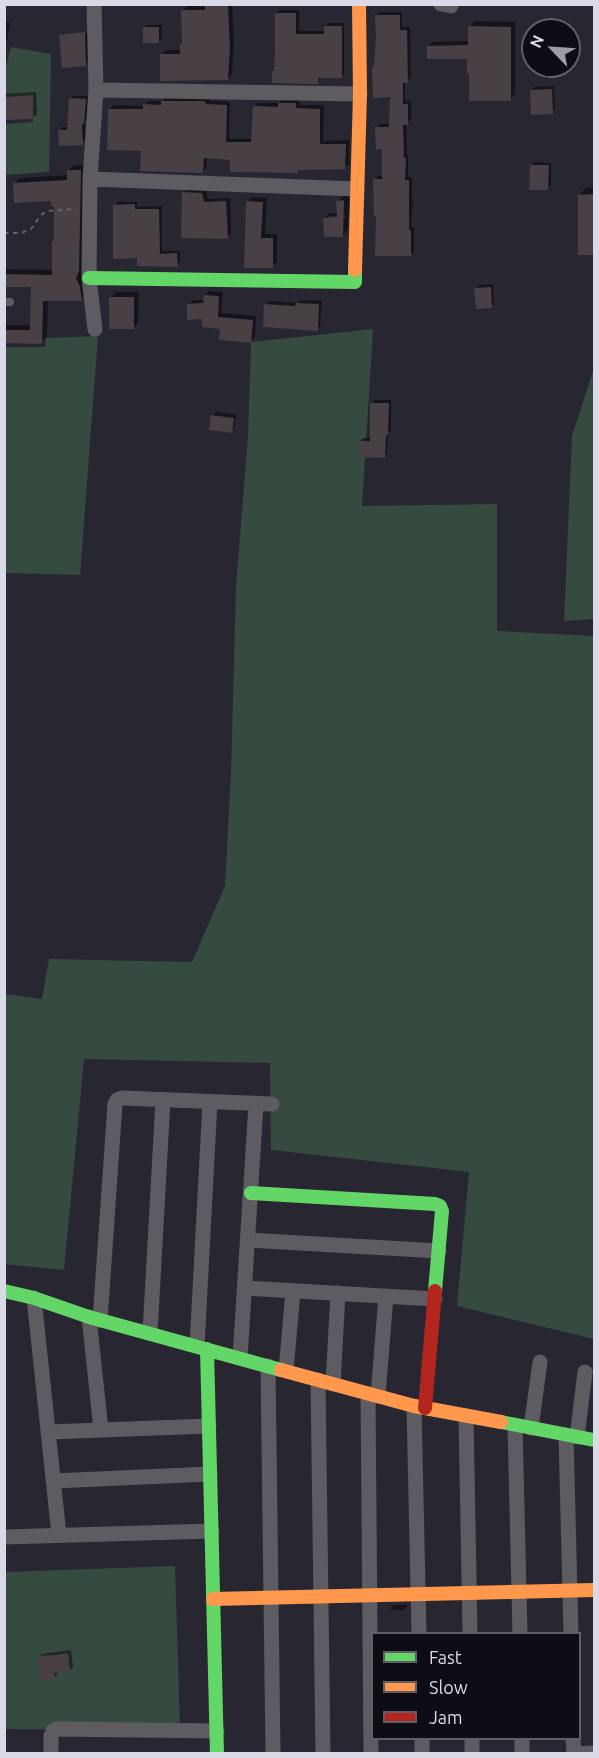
<!DOCTYPE html>
<html>
<head>
<meta charset="utf-8">
<style>
  body { margin:0 }
  #map { position:relative; width:599px; height:1758px; overflow:hidden; background:#282731; font-family:Ubuntu,sans-serif }
  canvas { display:block }
  .frame { position:absolute; inset:0; border:6px solid #dadae7; pointer-events:none }
  .legend { position:absolute; left:371px; top:1632px; width:210px; height:108px; box-sizing:border-box; background:#0e0d15; border:2px solid #605f69; margin:0; padding:8px 10px; list-style:none; font-size:18px; color:#dadae7 }
  .legend li { display:flex; align-items:center; gap:12px; height:30px }
  .legend b { width:30px; border:2px solid #605f69 }
  .north { position:absolute; left:521px; top:18px; width:60px; height:60px; box-sizing:border-box; background:#0e0d15; border:2px solid #605f69; border-radius:50%; rotate:295deg; font-size:16px; font-weight:700; line-height:24px; text-align:center; color:#dadae7 }
  .north::after { content:''; display:block; margin:auto; width:21px; height:27px; background:#9c9ba7; clip-path:polygon(50% 0,100% 100%,50% 72%,0 100%) }
</style>
</head>
<body>
<div id="map">
<canvas width="599" height="1758"></canvas>
<div class="frame"></div>
<ul class="legend">
<li><b style="height:8px;background:#63d668"></b>Fast</li>
<li><b style="height:8px;background:#ff974d"></b>Slow</li>
<li><b style="height:8px;background:#b3261e"></b>Jam</li>
</ul>
<div class="north">N</div>
</div>
<script>
const ctx = document.querySelector('canvas').getContext('2d');
ctx.lineJoin = 'round';
function fill(path, color) { ctx.fillStyle = color; ctx.fill(path, 'evenodd'); }
const poly = rows => new Path2D(rows.map(r => 'M' + r).join(''));
function stroke(path, color, width, dash) { ctx.strokeStyle = color; ctx.lineWidth = width; ctx.lineCap = dash ? 'butt' : 'round'; ctx.setLineDash(dash || []); ctx.stroke(path); }
fill(poly([
  [11,47,51,54,49,172,5,175,5,124,33,122,33,96,5,97,4,67,6,67],
  [373,329,362,506,497,504,497,631,594,636,594,1339,457,1306,469,1172,271,1150,270,1063,84,1059,64,1270,5,1264,5,994,42,999,49,959,192,962,225,886,231,772,236,587,248,436,251,342],
  [98,336,80,575,5,573,5,347,45,347,46,338],
  [594,368,594,619,564,621,572,436],
  [175,1566,180,1730,5,1729,4,1572]
]), '#354b3f');
fill(poly([
  [208,4,232,4,234,42,232,74,228,79,161,55,166,50,181,50,181,44,183,43,183,11,187,6,207,6],
  [279,10,299,10,299,31,326,31,326,26,329,23,344,23,344,74,341,77,321,77,317,82,276,14],
  [380,12,402,12,402,27,410,27,411,78,405,81,405,101,411,101,411,120,406,123,407,155,408,155,408,177,412,177,412,198,413,198,411,227,414,227,414,251,410,255,377,215,375,180,378,176,383,176,384,148,377,128,380,124,391,124,391,96,376,65,376,16],
  [475,21,515,22,515,94,510,99,469,57,428,47,433,42,469,41,470,26],
  [4,22,10,23,7,41,4,43],
  [147,25,162,25,162,38,159,41,144,28],
  [88,33,88,61,85,64,61,35,62,34,62,36],
  [554,86,555,109,552,113,531,90,534,87],
  [36,92,37,114,32,118,6,119,6,144,4,146,4,94],
  [73,96,88,96,87,119,85,121,85,140,82,144,60,130,63,127,69,127,70,99],
  [167,97,210,98,210,101,230,102,229,139,253,139,254,107,258,103,279,103,283,99,299,99,299,105,324,105,323,141,349,140,349,164,345,167,300,169,297,172,232,158,207,157,206,168,202,172,143,149,110,109,113,105,144,106,148,101,163,101],
  [535,162,551,163,551,185,547,189,531,166],
  [74,165,86,165,87,293,81,299,48,299,47,336,41,342,4,342,4,325,32,325,33,286,4,285,4,269,54,270,56,240,56,204,52,200,14,184,20,178,69,175,69,170],
  [586,188,594,188,594,253,579,253,579,195],
  [188,189,206,189,208,199,230,198,231,233,227,237,184,193],
  [343,196,349,196,348,230,343,235,325,218,330,213,338,213,338,202],
  [345,215,345,218,328,219,328,216],
  [252,197,267,198,265,234,277,234,277,262,272,266,245,266,248,202],
  [118,202,137,202,137,207,162,206,162,251,180,251,180,262,177,265,138,256,115,205],
  [493,284,494,304,491,307,476,288,479,285],
  [209,291,223,292,221,313,256,316,255,337,250,341,204,318,189,304,193,300,205,300,205,295],
  [116,292,139,292,138,323,133,328,111,297],
  [300,300,322,301,320,326,317,330,266,305,269,301,297,303],
  [375,400,391,400,391,430,388,433,387,453,384,456,360,441,363,438,372,438,372,403],
  [216,412,236,415,234,428,231,431,212,416],
  [393,1605,407,1605,407,1606,404,1610,390,1610],
  [71,1650,73,1667,70,1670,57,1671,57,1675,54,1678,39,1657,42,1654]
]), '#0007');
fill(poly([
  [228,5,230,47,228,80,160,81,160,54,180,54,180,44,182,44,181,10,205,10,205,6],
  [275,13,296,13,296,34,324,34,324,26,342,26,342,78,318,78,318,84,272,83,272,71,274,71,275,48],
  [375,15,400,15,400,30,407,30,408,83,403,83,403,104,408,104,408,125,403,125,404,158,406,158,405,180,409,180,409,230,411,230,411,256,375,256,376,216,374,216,373,179,382,179,382,149,376,149,375,127,389,127,390,97,373,98,372,67,374,66,376,36],
  [468,26,511,27,511,101,469,101,469,73,467,73,467,59,427,59,427,46,468,45],
  [143,27,159,27,159,43,143,43],
  [85,32,86,66,62,68,59,35],
  [552,89,553,114,531,115,530,90],
  [33,95,33,119,4,120,4,97],
  [69,98,86,99,84,124,82,124,83,145,59,146,58,130,67,130],
  [161,101,202,101,206,102,206,104,227,105,226,142,251,142,253,106,278,107,278,103,296,103,296,108,320,109,320,144,346,144,345,169,298,170,298,173,230,172,230,160,204,158,203,173,140,171,141,151,107,150,108,109,143,109,143,104,161,105],
  [530,165,549,165,548,190,529,190],
  [67,170,81,170,79,271,76,278,80,287,82,301,43,301,42,344,4,343,4,330,30,330,31,287,4,287,4,274,52,275,52,241,54,241,54,206,51,206,51,201,14,203,13,183,67,180],
  [182,192,202,193,204,202,226,201,228,239,181,238],
  [594,194,594,255,578,255,578,195],
  [344,200,343,237,324,237,323,218,337,217,336,201],
  [246,201,263,202,261,238,273,238,273,268,244,268],
  [135,204,135,209,159,209,160,254,177,253,178,267,137,266,137,258,113,259,113,205],
  [491,287,492,308,476,309,474,288],
  [204,295,219,296,218,317,253,320,251,343,219,340,220,329,202,327,202,319,187,320,187,304,203,303],
  [109,297,134,297,134,329,109,329],
  [296,303,319,304,318,331,263,327,264,304,295,306],
  [370,403,389,403,388,435,386,435,385,458,358,457,359,441,370,441],
  [211,415,234,418,232,433,209,430],
  [68,1653,70,1671,54,1673,55,1679,39,1680,37,1656,56,1655]
]), '#484044');
stroke(poly([
  [4,233,21,233,31,229,41,215,47,211,76,209]
]), '#646368', 2, [4.5, 4.5]);
stroke(poly([
  [4,302,10,302]
]), '#5e5c60', 8);
stroke(poly([
  [94,4,96,90,90,179,89,278,95,329],
  [441,4,451,6],
  [96,90,360,94],
  [90,179,357,189],
  [248,1240,439,1251],
  [245,1288,435,1299],
  [34,1298,59,1535],
  [89,1317,101,1430],
  [100,1320,115,1104,117,1100,122,1098,272,1104],
  [150,1333,163,1100],
  [197,1346,210,1102],
  [240,1358,256,1104],
  [268,1366,273,1754],
  [286,1371,293,1291],
  [318,1380,323,1754],
  [333,1384,338,1293],
  [368,1394,371,1754],
  [378,1396,386,1296],
  [414,1406,419,1634],
  [466,1416,470,1634],
  [515,1425,520,1634],
  [531,1428,540,1362],
  [48,1432,209,1426],
  [566,1435,571,1634],
  [577,1437,585,1372],
  [53,1481,210,1474],
  [4,1537,212,1531],
  [422,1738,422,1754],
  [472,1738,472,1754],
  [522,1738,522,1754],
  [573,1738,574,1754],
  [51,1754,51,1736,53,1731,57,1729,217,1731],
  [574,1754,594,1753]
]), '#5e5c60', 15);
stroke(poly([
  [89,278,355,282,355,270],
  [251,1193,435,1204,440,1206,442,1211,435,1291],
  [4,1291,34,1298,89,1317,281,1370],
  [207,1349,217,1754],
  [501,1422,594,1440]
]), '#63d668', 14);
stroke(poly([
  [355,270,360,94,359,4],
  [281,1370,414,1406,501,1422],
  [213,1599,594,1590]
]), '#ff974d', 14);
stroke(poly([
  [425,1408,435,1291]
]), '#b3261e', 14);
</script>
</body>
</html>
